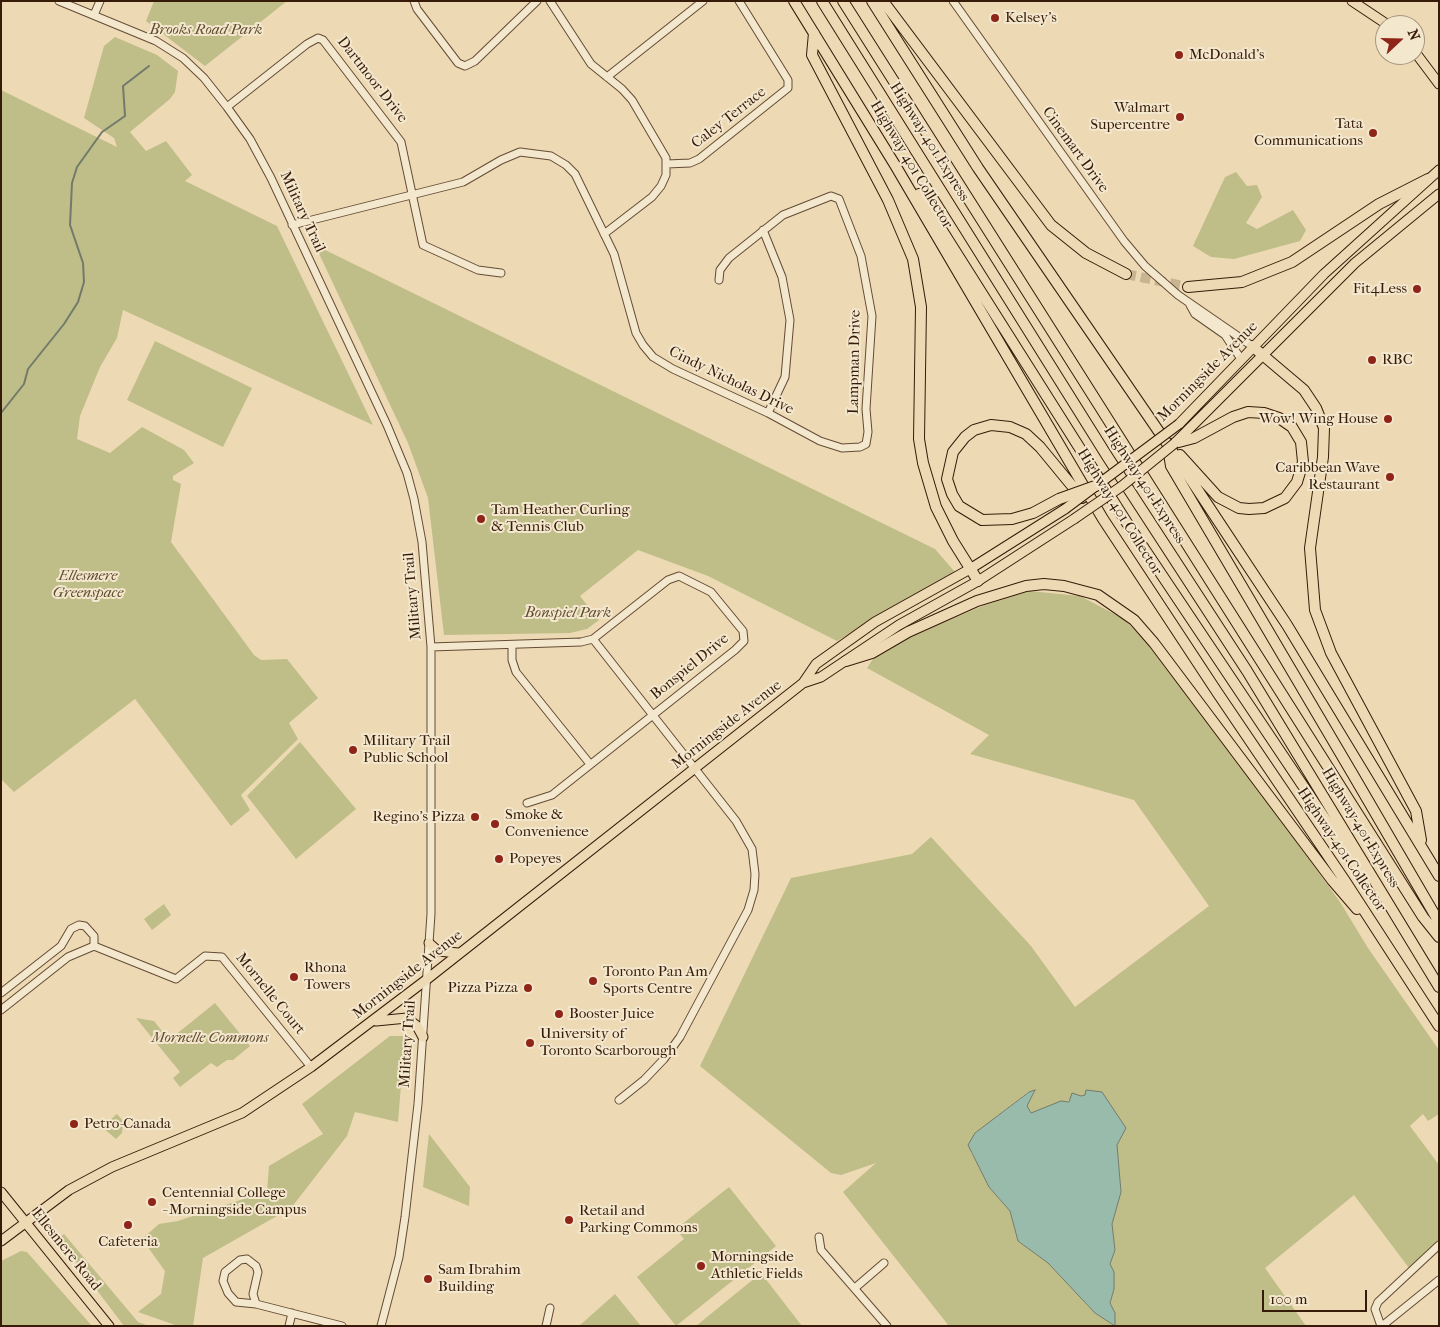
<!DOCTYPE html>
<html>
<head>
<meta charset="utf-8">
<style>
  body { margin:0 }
  #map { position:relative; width:1440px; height:1327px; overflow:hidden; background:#eddab4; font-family:"IM FELL French Canon",serif }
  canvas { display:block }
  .frame { position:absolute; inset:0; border:2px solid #371b09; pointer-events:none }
  .north { position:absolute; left:1375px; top:15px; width:50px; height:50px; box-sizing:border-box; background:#f3e7ce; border:1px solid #a8957f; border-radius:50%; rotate:69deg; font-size:14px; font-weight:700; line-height:20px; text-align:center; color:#371b09 }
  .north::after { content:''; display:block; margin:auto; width:18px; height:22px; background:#8f2418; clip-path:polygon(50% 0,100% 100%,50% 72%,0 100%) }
  .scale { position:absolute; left:1262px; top:1290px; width:105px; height:22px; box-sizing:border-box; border:2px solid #371b09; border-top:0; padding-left:6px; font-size:15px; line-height:18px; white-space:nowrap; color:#371b09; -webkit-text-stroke:4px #f3e7ce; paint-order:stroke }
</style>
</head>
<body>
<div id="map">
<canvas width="1440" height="1327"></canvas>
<div class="frame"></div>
<div class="north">N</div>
<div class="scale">100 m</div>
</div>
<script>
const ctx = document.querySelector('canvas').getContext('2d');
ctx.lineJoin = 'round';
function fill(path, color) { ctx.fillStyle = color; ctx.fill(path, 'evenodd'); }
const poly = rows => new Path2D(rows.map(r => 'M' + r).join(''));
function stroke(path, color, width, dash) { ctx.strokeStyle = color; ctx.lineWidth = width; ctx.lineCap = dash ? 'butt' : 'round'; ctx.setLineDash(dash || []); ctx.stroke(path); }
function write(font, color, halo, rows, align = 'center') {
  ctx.font = font + ' "IM FELL French Canon",serif'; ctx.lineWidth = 4; ctx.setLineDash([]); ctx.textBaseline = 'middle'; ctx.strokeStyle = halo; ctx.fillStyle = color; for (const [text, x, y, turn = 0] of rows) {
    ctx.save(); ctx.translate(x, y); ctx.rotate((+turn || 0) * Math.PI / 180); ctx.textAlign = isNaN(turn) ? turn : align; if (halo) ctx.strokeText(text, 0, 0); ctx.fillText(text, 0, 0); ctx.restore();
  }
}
fill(poly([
  [154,1,287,1,205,66,146,21],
  [115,37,157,55,178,71,175,92,170,99,130,132,146,151,166,141,192,175,185,181,277,226,373,425,123,310,117,338,100,367,80,416,77,439,110,453,142,427,184,450,194,463,173,476,173,480,181,484,171,542,254,655,261,660,287,659,318,698,289,723,298,739,241,795,250,810,231,826,135,699,14,792,1,779,1,90,117,147,114,138,84,118,104,46],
  [1236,172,1247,186,1257,185,1262,197,1246,223,1257,229,1293,210,1306,230,1300,241,1234,259,1211,257,1193,246,1225,177],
  [315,245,935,549,955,572,837,641,708,576,638,550,580,596,599,620,587,629,570,633,444,635,428,498,408,443],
  [155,341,252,388,223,447,127,400],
  [1030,591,1080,596,1124,619,1149,645,1246,772,1340,902,1368,948,1439,1050,1439,1114,1428,1121,1423,1114,1410,1126,1439,1165,1439,1241,1409,1268,1354,1195,1265,1268,1306,1326,1115,1326,1115,1313,1110,1303,1114,1289,1114,1272,1110,1264,1115,1250,1112,1224,1121,1192,1117,1145,1126,1128,1117,1116,1085,1095,1031,1113,1026,1106,1035,1090,1028,1092,975,1133,971,1153,983,1171,989,1187,1010,1211,1018,1241,1048,1263,1095,1313,1114,1326,949,1326,843,1192,876,1163,841,1175,831,1173,700,1066,791,878,912,854,931,837,1031,946,1075,1007,1209,906,1134,800,970,754,989,735,867,668,877,653,911,636,985,605],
  [300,742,356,809,296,859,247,796],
  [164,904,171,915,152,930,144,919],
  [215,1003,250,1046,233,1060,227,1060,217,1067,211,1063,180,1087,173,1078,180,1072,136,1018,154,1021,169,1040],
  [390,1036,405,1036,398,1122,355,1112,347,1136,291,1208,203,1258,193,1326,178,1326,138,1312,161,1294,165,1271,142,1239,159,1224,178,1221,267,1191,269,1166,323,1134,302,1104],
  [117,1114,123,1121,122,1133,116,1139,102,1127],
  [429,1134,470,1187,469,1206,423,1187],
  [729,1187,776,1246,676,1326,637,1277,684,1239,676,1229],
  [64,1234,138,1322,149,1326,124,1326,68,1252,60,1237],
  [21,1251,27,1252,92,1326,1,1326,1,1261],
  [761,1273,802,1326,696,1326],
  [615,1294,641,1326,579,1326]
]), '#bfbd88');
const water = poly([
  [1035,1090,1027,1106,1031,1113,1061,1101,1069,1102,1072,1093,1081,1096,1085,1095,1086,1090,1102,1092,1126,1128,1117,1145,1121,1192,1112,1224,1115,1250,1110,1264,1114,1272,1114,1289,1110,1303,1115,1313,1115,1326,1095,1313,1048,1263,1018,1241,1010,1211,989,1187,968,1145,975,1133,1029,1092,1035,1090]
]);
fill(water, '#99bbac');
stroke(water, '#727b6b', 1);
stroke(poly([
  [1,413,24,384,28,369,64,324,78,302,84,282,83,263,70,225,72,183,77,167,102,132,125,116,123,86,149,66]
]), '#727b6b', 2);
stroke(poly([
  [1126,274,1188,287]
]), '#c9b492', 10, [10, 5]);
const minor = poly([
  [59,1,156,41,183,58,204,78,227,107,250,139,271,178,387,425,407,473,414,499,422,542,431,647,431,914,418,1104,405,1217,399,1257,381,1326],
  [414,1,417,9,458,63,465,66,475,61,537,1],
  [550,1,591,64,622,89,632,100,666,158,666,175,661,186,652,197,604,234],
  [953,1,1124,241,1145,266,1178,295,1252,346],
  [94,15,100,1],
  [607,77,703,1],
  [227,107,307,44,318,38,323,40,401,142,423,245,478,270,501,273],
  [667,164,690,163,699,159,788,88,788,80,739,1],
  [292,225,463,182,501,160,520,152,551,156,566,165,575,174,614,254,636,333,643,345,653,357,673,369,768,413,820,441,842,448,860,447,866,444,868,432,866,409,872,316,861,256,839,199,831,196,783,215,729,258,720,270,719,280],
  [763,230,782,277,790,320,785,377,768,413],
  [1190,305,1195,314,1225,335,1241,359],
  [593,639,736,821,752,849,755,874,754,890,748,910,680,1037,664,1059,644,1080,619,1100],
  [512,646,512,660,516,672,590,764],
  [431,647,581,642,593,639,668,580,679,576,711,592,743,631,744,641,735,650,552,795,527,803],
  [94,946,176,979,205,956,222,957,311,1067],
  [1,993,61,946,71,929,79,925,85,926,94,936,94,946,68,957,1,1010],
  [819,1237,821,1250,887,1326],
  [855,1288,884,1263],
  [256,1304,253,1294,258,1272,256,1266,247,1259,240,1260,225,1272,223,1281,228,1293,236,1302,256,1304,342,1326],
  [289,1326,292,1313],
  [546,1326,550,1308],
  [1381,1326,1375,1309,1378,1302,1439,1245],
  [1382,1326,1439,1280]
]);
const major = poly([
  [1352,1,1388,25],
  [1415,52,1439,84],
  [1179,424,1324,274,1439,170],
  [1175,443,1355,263,1439,194],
  [803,683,821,677,899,625,978,581,1074,519],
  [429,943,438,951,458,953],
  [376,1021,407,1018,417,1026,423,1037],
  [1,1192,109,1326],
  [1,1241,69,1190,112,1167,242,1113,311,1067,426,980,803,683,816,664,875,622,970,569,1065,509]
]);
const highway = poly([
  [794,1,895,165,1103,519,1217,692,1345,881,1439,1026],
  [822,1,1107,456,1247,671,1439,987],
  [843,1,1423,917,1439,937],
  [872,1,978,168,1166,442,1287,625,1439,876],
  [883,1,1051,225,1086,253,1126,274],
  [814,33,812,55,888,200,913,259,921,307,919,439,923,463,936,507,953,541,978,581],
  [919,194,1127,523,1366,880],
  [1188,287,1242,282,1292,262,1379,204,1428,179],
  [1252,346,1304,390,1316,408,1324,428,1323,457,1310,548,1315,610,1331,653,1416,811,1421,840],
  [1175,443,1194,438,1233,417,1248,412,1264,413,1279,418,1292,427,1301,442,1303,462,1297,482,1285,498,1264,508,1249,509,1239,508,1218,497,1180,455],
  [1168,448,1171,466,1352,773,1436,917,1439,927],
  [1059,499,1033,513,1012,519,982,520,959,506,952,494,947,479,953,452,965,437,974,430,991,425,1010,427,1026,434,1040,447,1082,498],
  [846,661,872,653,908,632,977,601,1026,586,1044,584,1064,586,1098,595,1134,620,1154,643,1332,880,1357,909]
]);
stroke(minor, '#644b34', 9);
stroke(major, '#371b09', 11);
stroke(highway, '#371b09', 12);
stroke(minor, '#f3e7ce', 7);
stroke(major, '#eddab4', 9);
stroke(highway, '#eddab4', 10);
const majorBridge = poly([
  [1065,509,1179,424],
  [1074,519,1122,486,1175,443]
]);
const highwayBridge = poly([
  [1059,499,1098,485]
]);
stroke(majorBridge, '#371b09', 11, []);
stroke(highwayBridge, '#371b09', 12, []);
stroke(majorBridge, '#eddab4', 9);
stroke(highwayBridge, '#eddab4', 10);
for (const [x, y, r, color] of [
  [995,18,5,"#8f2418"],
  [1179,55,5,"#8f2418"],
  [1180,117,5,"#8f2418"],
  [1373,133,5,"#8f2418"],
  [1417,289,5,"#8f2418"],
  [1372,360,5,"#8f2418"],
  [1388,419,5,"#8f2418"],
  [1390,477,5,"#8f2418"],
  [481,519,5,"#8f2418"],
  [353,750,5,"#8f2418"],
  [475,817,5,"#8f2418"],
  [495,824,5,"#8f2418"],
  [499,859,5,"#8f2418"],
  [294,977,5,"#8f2418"],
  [593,981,5,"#8f2418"],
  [528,988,5,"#8f2418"],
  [559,1014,5,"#8f2418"],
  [530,1043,5,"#8f2418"],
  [74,1124,5,"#8f2418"],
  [152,1202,5,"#8f2418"],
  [569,1220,5,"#8f2418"],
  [128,1225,5,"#8f2418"],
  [701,1266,5,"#8f2418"],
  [428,1279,5,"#8f2418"]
]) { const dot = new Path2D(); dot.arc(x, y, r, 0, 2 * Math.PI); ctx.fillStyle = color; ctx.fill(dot); stroke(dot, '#f3e7ce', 2); }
write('15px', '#371b09', '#f3e7ce', [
  ["Kelsey's",1005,18],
  ["McDonald's",1189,55],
  ["Walmart",1170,108,"right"],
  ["Supercentre",1170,125,"right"],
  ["Tata",1363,124,"right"],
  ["Communications",1363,141,"right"],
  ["Fit4Less",1407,289,"right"],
  ["RBC",1382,360],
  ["Wow! Wing House",1378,419,"right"],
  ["Caribbean Wave",1380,468,"right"],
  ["Restaurant",1380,485,"right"],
  ["Tam Heather Curling",491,510],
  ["& Tennis Club",491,527],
  ["Military Trail",363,741],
  ["Public School",363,758],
  ["Smoke &",505,815],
  ["Convenience",505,832],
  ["Regino's Pizza",465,817,"right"],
  ["Popeyes",509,859],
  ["Rhona",304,968],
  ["Towers",304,985],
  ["Toronto Pan Am",603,972],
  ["Sports Centre",603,989],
  ["Pizza Pizza",518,988,"right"],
  ["Booster Juice",569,1014],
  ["University of",540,1034],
  ["Toronto Scarborough",540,1051],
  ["Petro-Canada",84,1124],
  ["Centennial College",162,1193],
  ["- Morningside Campus",162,1210],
  ["Retail and",579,1211],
  ["Parking Commons",579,1228],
  ["Cafeteria",128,1242,"center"],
  ["Morningside",711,1257],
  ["Athletic Fields",711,1274],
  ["Sam Ibrahim",438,1270],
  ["Building",438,1287]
], 'left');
write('italic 15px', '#604c2f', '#f3e7ce', [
  ["Brooks Road Park",206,30],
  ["Ellesmere",88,576],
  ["Greenspace",88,593],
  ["Bonspiel Park",568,613],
  ["Mornelle Commons",210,1038]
]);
write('15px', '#371b09', '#f3e7ce', [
  ["Dartmoor Drive",372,80,52],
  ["Caley Terrace",729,118,-38],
  ["Highway 401 Express",929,142,58],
  ["Cinemart Drive",1075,150,54],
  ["Highway 401 Collector",911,165,59],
  ["Military Trail",302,212,65],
  ["Lampman Drive",855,362,-89],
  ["Morningside Avenue",1208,372,-45],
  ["Cindy Nicholas Drive",731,381,26],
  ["Highway 401 Express",1144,485,57],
  ["Highway 401 Collector",1119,512,58],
  ["Military Trail",413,596,-95],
  ["Bonspiel Drive",690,667,-39],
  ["Morningside Avenue",727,725,-38],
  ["Highway 401 Express",1360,828,59],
  ["Highway 401 Collector",1341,850,56],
  ["Morningside Avenue",408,975,-38],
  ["Mornelle Court",270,994,51],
  ["Military Trail",408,1044,-86],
  ["Ellesmere Road",66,1250,51]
]);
</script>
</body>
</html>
